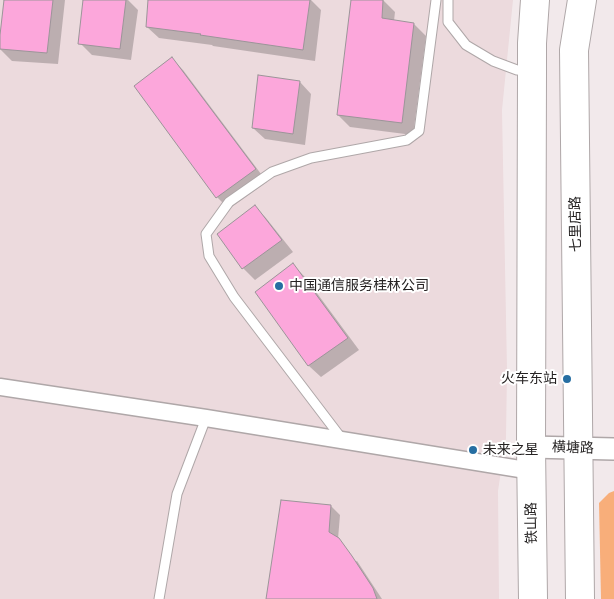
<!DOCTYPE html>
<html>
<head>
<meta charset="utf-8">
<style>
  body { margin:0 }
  canvas { display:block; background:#f2e9eb }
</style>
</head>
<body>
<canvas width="614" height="599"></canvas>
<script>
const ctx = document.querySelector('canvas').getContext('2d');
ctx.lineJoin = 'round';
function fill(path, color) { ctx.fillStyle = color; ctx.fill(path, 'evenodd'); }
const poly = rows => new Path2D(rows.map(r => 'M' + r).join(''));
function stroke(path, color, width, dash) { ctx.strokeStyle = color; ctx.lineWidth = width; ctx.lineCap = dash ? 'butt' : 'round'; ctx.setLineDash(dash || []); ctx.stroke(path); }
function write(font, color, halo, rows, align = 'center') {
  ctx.font = font + ' "Open Sans","Noto Sans SC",sans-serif'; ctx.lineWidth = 4; ctx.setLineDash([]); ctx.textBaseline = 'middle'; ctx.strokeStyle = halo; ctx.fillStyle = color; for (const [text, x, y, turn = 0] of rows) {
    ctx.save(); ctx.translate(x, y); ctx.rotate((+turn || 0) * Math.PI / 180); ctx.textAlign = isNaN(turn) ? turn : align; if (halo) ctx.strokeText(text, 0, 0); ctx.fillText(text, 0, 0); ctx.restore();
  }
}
fill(poly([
  [0,0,513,0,502,110,507,370,506,438,498,491,499,599,0,599]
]), '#ecdadd');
fill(poly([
  [614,491,614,599,601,599,599,503,609,493]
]), '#f8ae7a');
fill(poly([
  [5,0,65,0,58,64,12,61,0,49],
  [84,0,128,0,138,10,131,60,92,55,80,43],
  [150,0,311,0,321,10,315,61,213,46,212,45,159,38,147,27],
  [352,0,383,0,395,12,394,21,414,24,426,36,413,135,350,127,338,115],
  [171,58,183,70,267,182,229,209,217,197,136,86],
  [300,82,311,94,305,145,265,139,253,128],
  [255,207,266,218,293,252,255,280,243,268],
  [293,265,305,277,359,350,321,377,309,366,257,292],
  [331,506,340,515,338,539,355,562,357,561,361,567,382,599,267,599]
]), '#0003');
const building = poly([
  [4,0,53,0,47,53,0,49,0,35,4,0],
  [83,0,126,0,120,49,78,44,83,0],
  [148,0,310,0,303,50,200,35,201,34,146,27,148,0],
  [351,0,383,0,382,18,414,23,402,123,337,115,351,0],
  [172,57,256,169,216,198,134,86,172,57],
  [258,75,300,81,293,134,252,128,258,75],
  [255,205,282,240,242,269,217,234,255,205],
  [293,263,348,338,308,366,255,292,293,263],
  [281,500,331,505,329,532,339,538,352,556,373,588,377,599,266,599,281,500]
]);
fill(building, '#fca7db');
stroke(building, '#9c9599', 1);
const service = poly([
  [448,0,448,22,466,45,493,61,517,70,529,71],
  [342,439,234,297,209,256,206,234,229,202,272,172,311,158,407,140,419,131,436,0],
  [159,599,177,494,206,418]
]);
const minor = poly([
  [0,387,206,418,532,471]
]);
const tertiary = poly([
  [531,447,614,449]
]);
const trunk = poly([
  [533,599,531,447,532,71,532,43,535,0],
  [580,599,574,50,582,0]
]);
stroke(service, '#afa7a8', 11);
stroke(minor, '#afa7a8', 19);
stroke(tertiary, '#afa7a8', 24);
stroke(trunk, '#afa7a8', 30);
stroke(service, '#fff', 9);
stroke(minor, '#fff', 16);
stroke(tertiary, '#fff', 21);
stroke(trunk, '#fff', 28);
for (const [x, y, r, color] of [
  [279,286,5,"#266ea2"],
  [567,379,5,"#266ea2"],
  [473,450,5,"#266ea2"]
]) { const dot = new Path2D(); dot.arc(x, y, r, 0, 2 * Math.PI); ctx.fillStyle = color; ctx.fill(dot); stroke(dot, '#fff', 2); }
write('14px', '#252222', '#fff', [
  ["七里店路",576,224,-91],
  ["横塘路",573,448,2],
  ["铁山路",532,523,-91]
]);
write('14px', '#252222', '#fff', [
  ["中国通信服务桂林公司",289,286],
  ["火车东站",557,379,"right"],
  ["未来之星",483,450]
], 'left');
</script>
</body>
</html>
